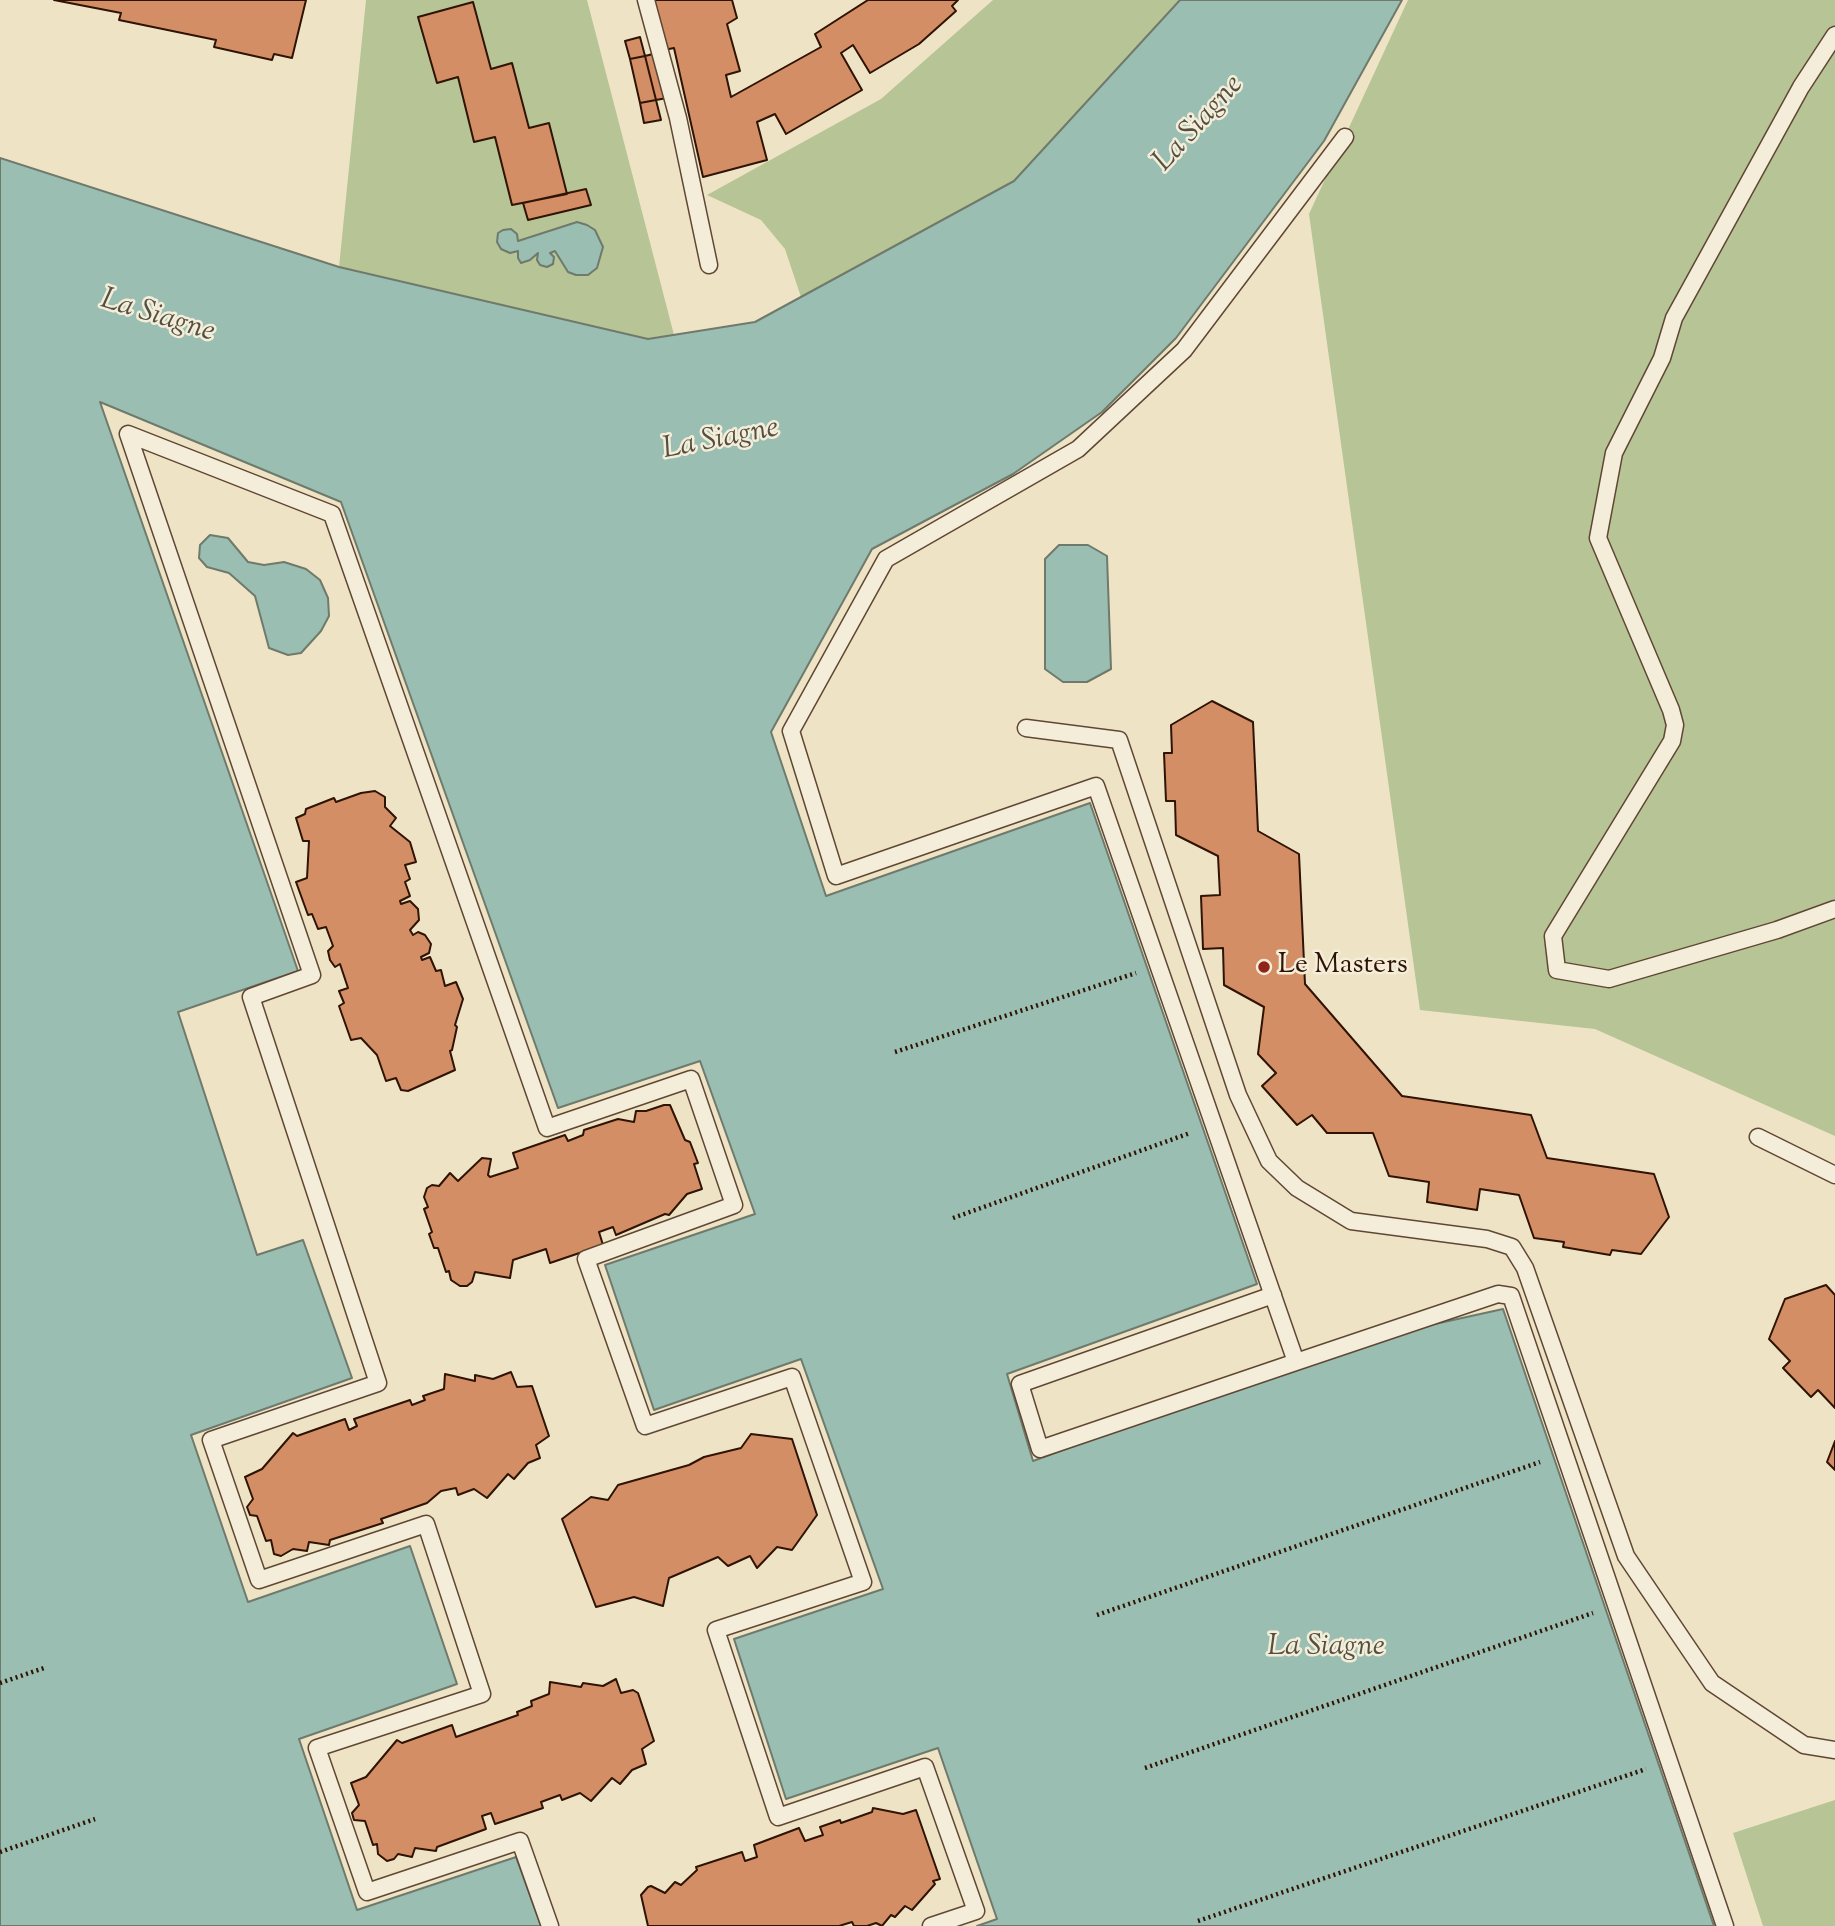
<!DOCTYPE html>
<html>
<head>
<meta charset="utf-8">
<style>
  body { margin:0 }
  canvas { display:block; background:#eee3c5 }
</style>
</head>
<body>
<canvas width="1835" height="1926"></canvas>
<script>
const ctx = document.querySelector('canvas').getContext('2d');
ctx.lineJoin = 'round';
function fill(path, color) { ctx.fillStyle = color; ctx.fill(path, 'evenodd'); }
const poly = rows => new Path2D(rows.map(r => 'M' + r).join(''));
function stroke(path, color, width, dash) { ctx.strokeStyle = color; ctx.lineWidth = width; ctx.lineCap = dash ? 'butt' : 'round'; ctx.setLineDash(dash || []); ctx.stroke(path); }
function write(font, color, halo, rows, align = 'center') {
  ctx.font = font + ' "Sorts Mill Goudy",serif'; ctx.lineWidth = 5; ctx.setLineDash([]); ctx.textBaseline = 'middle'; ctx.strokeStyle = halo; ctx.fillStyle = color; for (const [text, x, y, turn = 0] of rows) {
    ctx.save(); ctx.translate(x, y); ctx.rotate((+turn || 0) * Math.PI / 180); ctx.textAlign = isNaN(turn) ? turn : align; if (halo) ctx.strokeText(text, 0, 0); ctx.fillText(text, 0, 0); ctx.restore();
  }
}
fill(poly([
  [366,0,587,0,674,335,648,339,339,267],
  [993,0,1180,0,1014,181,801,297,785,249,761,220,707,195,881,99],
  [1408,0,1835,0,1835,1136,1595,1029,1420,1010,1309,214],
  [1835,1800,1835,1926,1763,1926,1733,1833]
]), '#b6c496');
const water = poly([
  [1180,0,1402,0,1324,141,1176,338,1102,412,1013,474,872,549,771,732,826,896,1090,803,1257,1284,1007,1374,1033,1461,1362,1340,1503,1309,1714,1926,977,1926,997,1919,938,1748,786,1799,734,1639,883,1589,801,1359,654,1410,605,1265,755,1214,700,1061,558,1108,341,502,100,402,298,971,178,1012,257,1255,303,1240,352,1378,191,1435,248,1602,410,1546,457,1684,299,1739,357,1910,516,1857,541,1926,0,1926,0,158,339,267,648,339,755,322,1014,181,1180,0],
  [577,222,587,225,595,230,603,247,597,268,588,275,576,275,568,272,555,251,550,253,554,257,553,264,547,267,540,265,537,260,538,253,530,260,521,263,518,258,518,251,510,253,501,249,497,242,498,233,503,230,511,229,517,234,518,241,577,222],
  [210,535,228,538,248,562,264,565,284,562,306,569,320,580,328,598,329,616,321,631,301,653,288,655,269,648,255,596,229,573,207,567,199,558,200,545,210,535],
  [1059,545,1088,545,1107,556,1111,669,1087,682,1063,682,1045,669,1045,559,1059,545]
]);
fill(water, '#9abeb1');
stroke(water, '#6f7a6c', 2);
const building = poly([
  [54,0,306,0,292,58,274,54,272,60,214,47,216,40,119,20,121,13,54,0],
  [651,0,732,0,737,18,727,24,740,71,726,75,731,97,821,47,815,34,868,0,958,0,952,6,956,11,919,44,870,73,853,45,841,53,862,90,786,134,775,114,757,122,767,160,703,177,674,48,664,50,651,0],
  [473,2,491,69,512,63,529,128,549,123,567,194,512,205,495,137,474,142,458,77,437,83,418,17,473,2],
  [640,37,645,56,630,59,625,41,640,37],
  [657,53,667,98,656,100,645,56,657,53],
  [645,56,656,100,640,103,630,59,645,56],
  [656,100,661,120,644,123,640,103,656,100],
  [586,189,591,205,528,220,523,203,586,189],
  [1212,701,1253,722,1258,831,1299,854,1305,984,1402,1096,1531,1115,1547,1158,1654,1174,1669,1217,1641,1254,1612,1250,1610,1255,1563,1247,1564,1242,1534,1238,1519,1195,1480,1189,1477,1210,1427,1202,1429,1182,1389,1176,1373,1133,1327,1133,1312,1115,1297,1125,1262,1086,1276,1073,1258,1054,1264,1007,1224,985,1223,948,1203,949,1201,896,1220,895,1218,856,1176,835,1175,801,1166,801,1164,753,1172,753,1171,725,1212,701],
  [375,791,385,797,385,807,396,818,390,826,410,842,416,862,405,865,410,879,405,882,410,896,400,901,401,904,410,901,418,909,419,920,410,930,413,935,418,932,425,935,431,944,429,953,421,957,422,960,430,957,436,971,441,970,445,986,456,982,463,999,455,1025,457,1027,452,1050,450,1051,455,1070,408,1091,401,1090,396,1078,386,1081,377,1055,361,1038,351,1040,339,1006,344,1003,339,991,348,988,340,964,335,967,330,960,328,951,333,946,326,927,318,929,312,914,308,915,296,882,307,878,309,841,303,841,296,818,305,814,306,809,334,798,336,802,361,793,375,791],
  [664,1105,670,1105,685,1140,690,1142,698,1163,694,1164,702,1189,687,1194,669,1215,665,1214,616,1235,613,1227,599,1232,603,1245,550,1263,546,1249,513,1260,510,1278,475,1272,472,1282,467,1286,460,1286,451,1280,449,1271,446,1272,438,1248,434,1248,429,1234,432,1232,424,1209,428,1207,424,1197,427,1188,432,1185,439,1186,450,1173,458,1181,482,1158,491,1159,488,1175,490,1177,518,1168,513,1153,565,1135,568,1141,583,1135,584,1130,618,1119,634,1122,636,1111,646,1111,664,1105],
  [1826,1285,1835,1295,1835,1408,1818,1390,1811,1397,1783,1368,1790,1361,1769,1339,1785,1299,1826,1285],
  [511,1372,517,1387,532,1386,549,1436,536,1445,540,1458,528,1463,514,1479,508,1474,487,1498,474,1489,458,1495,456,1488,441,1491,427,1503,381,1519,383,1523,330,1540,329,1545,309,1542,307,1551,293,1549,281,1556,274,1554,271,1540,266,1541,257,1516,250,1515,247,1507,253,1499,245,1477,262,1469,293,1433,297,1436,345,1419,349,1430,357,1426,354,1419,410,1400,412,1405,425,1400,423,1396,444,1389,445,1374,475,1381,475,1375,493,1379,511,1372],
  [751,1434,792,1439,817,1515,792,1550,777,1547,757,1568,750,1556,728,1566,718,1557,669,1578,663,1606,634,1597,596,1607,562,1519,591,1497,608,1500,618,1485,689,1465,704,1457,741,1448,751,1434],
  [1835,1441,1835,1470,1827,1462,1835,1441],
  [616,1679,621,1693,633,1690,638,1693,654,1741,642,1749,646,1764,632,1770,620,1784,612,1778,591,1801,580,1793,562,1800,560,1795,541,1802,543,1808,495,1824,491,1813,482,1816,486,1829,437,1847,436,1851,415,1848,412,1857,398,1854,394,1859,387,1861,378,1854,377,1844,373,1845,365,1821,354,1820,352,1813,359,1805,351,1783,366,1777,397,1740,402,1743,452,1725,456,1737,518,1715,517,1712,532,1706,531,1701,549,1694,550,1682,581,1687,583,1683,603,1686,616,1679],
  [873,1808,903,1814,916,1810,940,1879,933,1881,935,1884,912,1910,905,1906,895,1917,891,1915,882,1926,876,1923,867,1926,854,1926,852,1922,839,1926,648,1926,641,1895,648,1887,651,1886,665,1893,675,1882,681,1885,697,1870,696,1867,742,1852,745,1861,757,1857,754,1845,799,1828,805,1841,823,1835,820,1827,840,1820,841,1823,872,1812,873,1808]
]);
fill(building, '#d38e65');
stroke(building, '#2f1304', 2);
const service = poly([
  [646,0,678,118,709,265],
  [1835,35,1801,87,1674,318,1662,358,1614,453,1598,538,1671,710,1675,725,1672,741,1553,936,1557,970,1609,979,1777,930,1835,909],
  [1345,137,1184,350,1078,449,886,559,791,731,836,876,1096,786,1296,1362,1498,1294,1511,1296,1725,1926],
  [1026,728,1119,740,1238,1095,1269,1161,1297,1188,1351,1221,1487,1239,1512,1247,1525,1268,1626,1556,1712,1683,1804,1745,1835,1750],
  [1758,1137,1835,1175],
  [1273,1295,1020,1384,1040,1449,1296,1362],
  [550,1926,520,1841,367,1892,317,1748,482,1694,426,1524,259,1580,211,1440,378,1383,251,997,312,975,128,434,332,514,547,1128,691,1079,734,1205,586,1259,645,1426,792,1377,863,1582,716,1630,778,1817,925,1767,976,1911,931,1926]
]);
stroke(service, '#5f4734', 19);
stroke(poly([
  [895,1052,1136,973],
  [953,1218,1190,1133],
  [1097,1615,1540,1462],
  [0,1683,44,1668],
  [1145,1768,1593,1613],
  [0,1852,95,1819],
  [1198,1921,1646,1769]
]), '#2f1304', 4.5, [2, 3.5]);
stroke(service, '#f4edd9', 16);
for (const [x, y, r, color] of [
  [1264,967,7,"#8f2418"]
]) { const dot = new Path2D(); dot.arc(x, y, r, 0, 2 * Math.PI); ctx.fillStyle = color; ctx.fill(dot); stroke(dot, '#f4edd9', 2.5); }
write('28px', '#2f1304', '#f4edd9', [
  ["Le Masters",1278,967]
], 'left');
write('italic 30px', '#544f41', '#f4edd9', [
  ["La Siagne",1200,125,-48],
  ["La Siagne",157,318,17],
  ["La Siagne",721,441,-11],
  ["La Siagne",1326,1649]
]);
</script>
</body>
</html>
